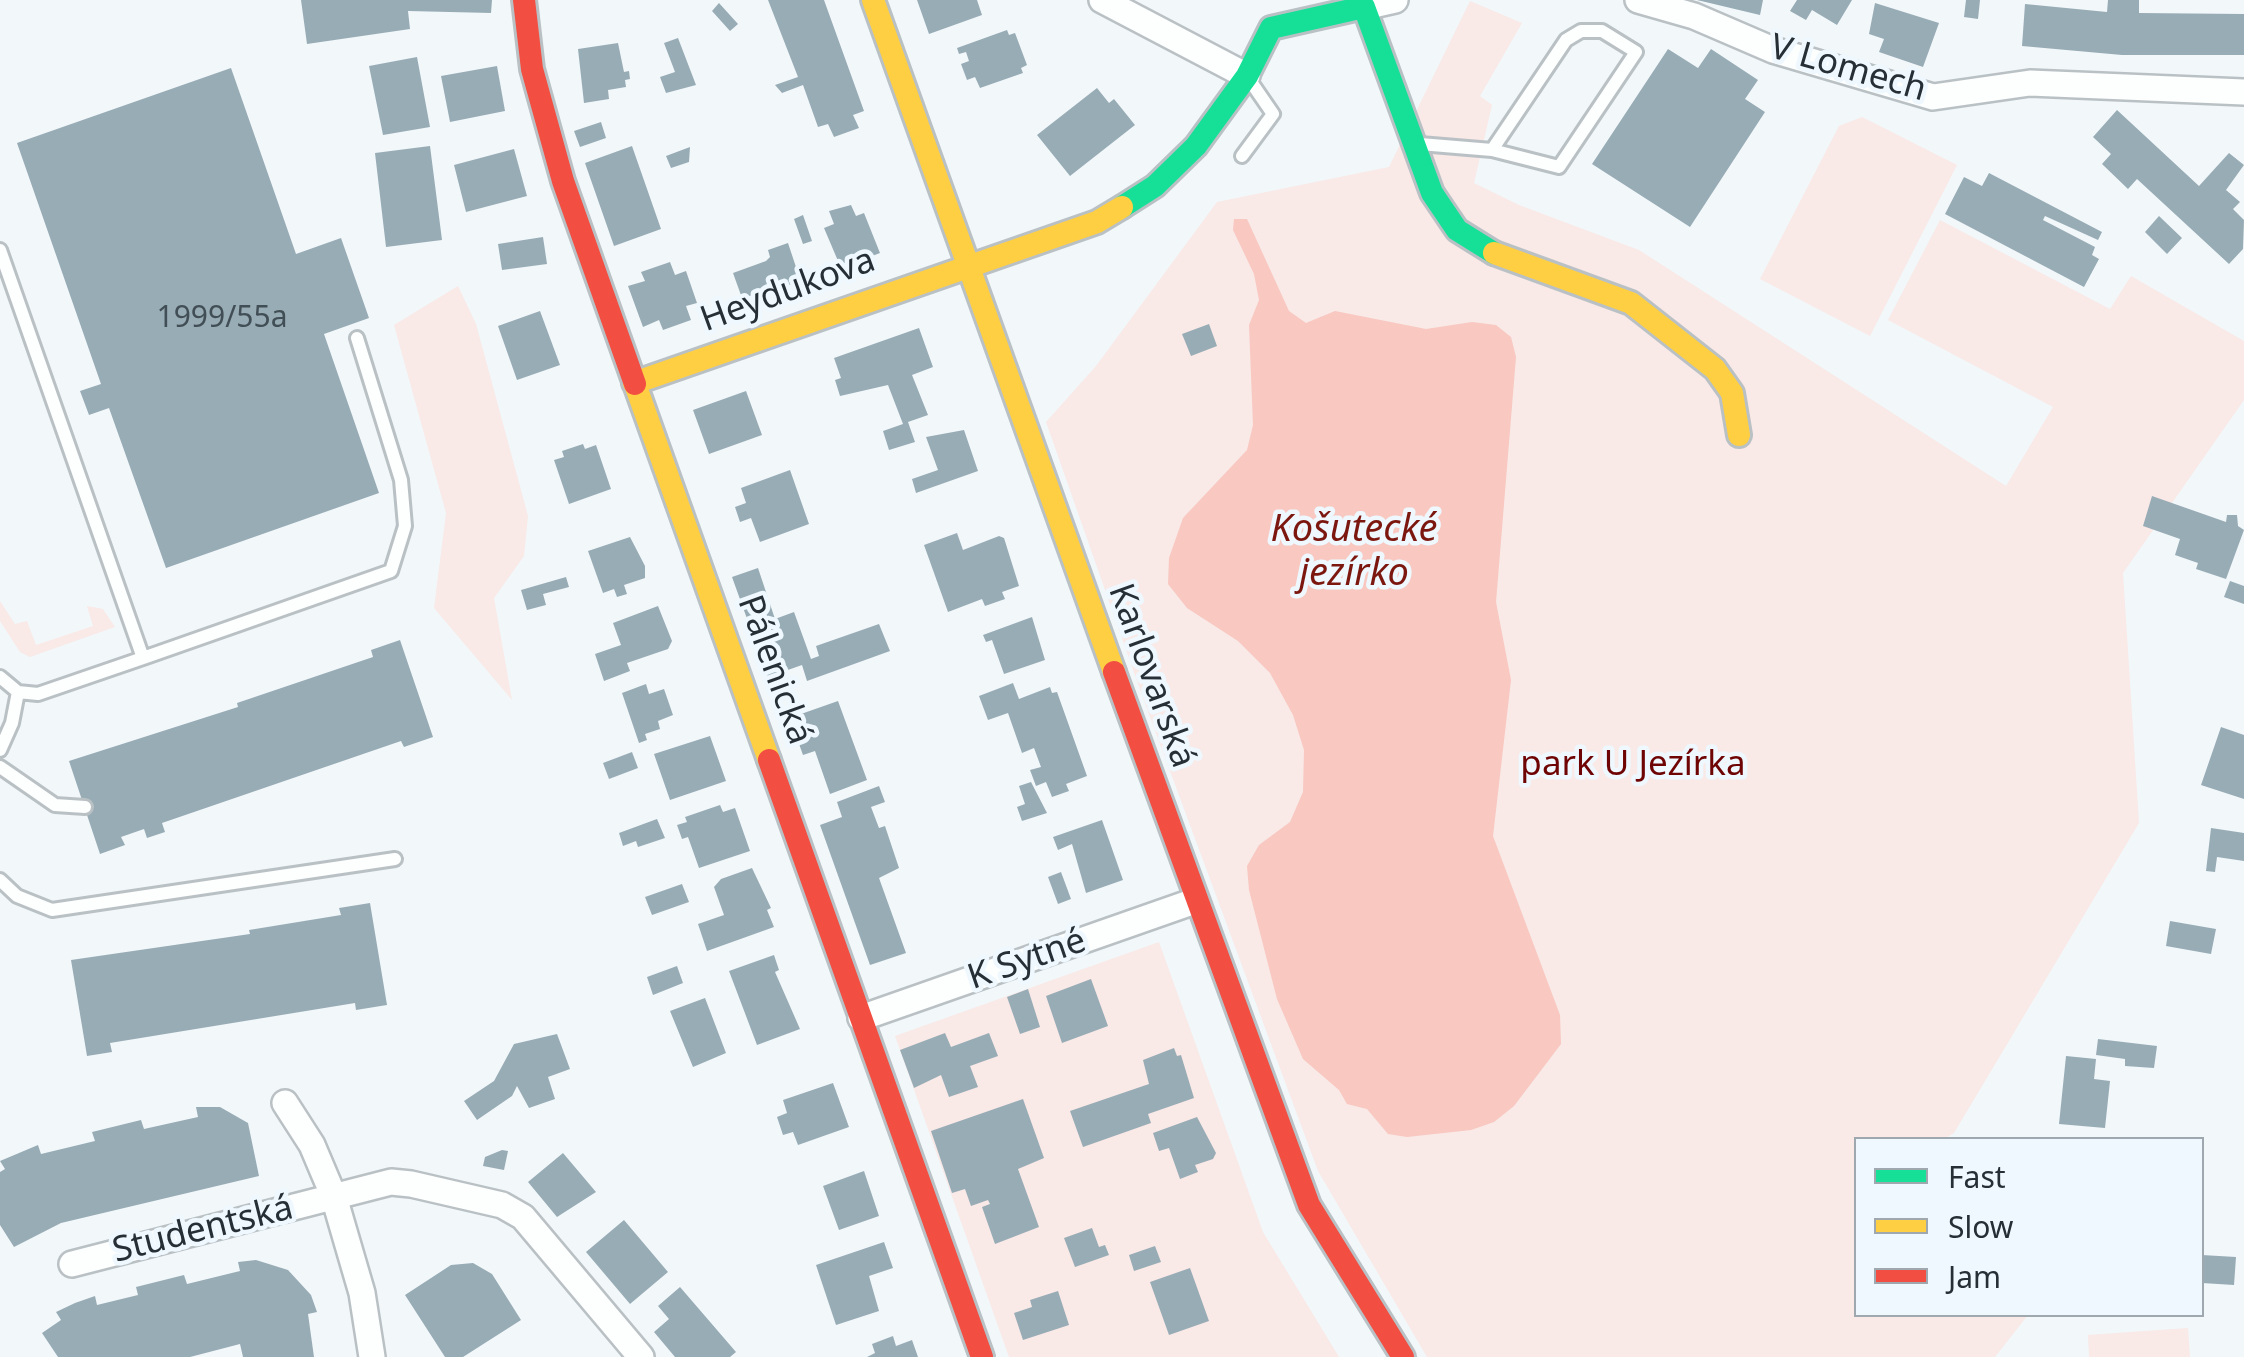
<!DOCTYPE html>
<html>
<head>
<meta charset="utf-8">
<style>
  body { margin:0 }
  #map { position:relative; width:2244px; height:1357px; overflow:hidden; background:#f2f7fa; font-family:"Noto Sans",sans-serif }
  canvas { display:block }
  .legend { position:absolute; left:1854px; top:1137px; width:350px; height:180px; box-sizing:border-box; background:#eef8fe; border:2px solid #9ea8ae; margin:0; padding:12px 18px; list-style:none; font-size:30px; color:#252f35 }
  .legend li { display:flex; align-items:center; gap:20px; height:50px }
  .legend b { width:50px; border:2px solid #9ea8ae }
</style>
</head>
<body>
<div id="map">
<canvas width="2244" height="1357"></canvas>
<ul class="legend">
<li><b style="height:12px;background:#16e098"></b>Fast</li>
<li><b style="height:12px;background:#ffcf43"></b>Slow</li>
<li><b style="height:12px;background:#f24e42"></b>Jam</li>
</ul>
</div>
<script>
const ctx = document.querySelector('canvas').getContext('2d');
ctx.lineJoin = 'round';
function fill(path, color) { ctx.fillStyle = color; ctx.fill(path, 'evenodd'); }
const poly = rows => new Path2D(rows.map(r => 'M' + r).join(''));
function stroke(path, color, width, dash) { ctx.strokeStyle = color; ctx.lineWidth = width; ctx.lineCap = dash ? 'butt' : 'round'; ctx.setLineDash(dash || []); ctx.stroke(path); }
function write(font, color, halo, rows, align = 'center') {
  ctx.font = font + ' "Noto Sans",sans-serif'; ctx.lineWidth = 9; ctx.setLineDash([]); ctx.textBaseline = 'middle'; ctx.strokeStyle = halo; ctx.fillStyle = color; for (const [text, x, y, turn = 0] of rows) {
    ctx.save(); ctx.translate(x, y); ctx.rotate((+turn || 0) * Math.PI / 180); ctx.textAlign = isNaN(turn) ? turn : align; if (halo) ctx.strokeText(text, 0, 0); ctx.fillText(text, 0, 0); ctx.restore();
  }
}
fill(poly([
  [1470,1,1522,23,1480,96,1492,105,1474,183,1519,205,1639,250,2006,486,2053,407,1888,320,1940,220,2110,309,2131,276,2244,341,2244,400,2123,573,2139,823,1954,1133,1944,1139,1856,1140,1856,1314,2028,1315,1995,1357,1427,1357,1318,1171,1143,698,1046,422,1096,366,1217,202,1389,167],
  [1862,117,1957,165,1870,336,1760,279,1839,126],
  [458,286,476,324,528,516,524,556,494,598,512,700,434,608,446,513,394,325],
  [0,601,15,624,27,621,36,645,93,626,87,606,103,609,115,627,30,657,20,652,0,621],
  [1159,942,1263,1232,1339,1357,1009,1357,895,1036],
  [2188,1328,2190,1357,2089,1357,2088,1335]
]), '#f9e9e7');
fill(poly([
  [1234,219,1247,219,1289,311,1306,323,1335,311,1426,329,1472,322,1496,325,1511,337,1516,357,1496,602,1511,680,1493,836,1560,1015,1561,1044,1514,1106,1494,1122,1471,1130,1407,1137,1388,1134,1367,1109,1347,1104,1339,1090,1303,1059,1277,999,1249,890,1247,866,1259,845,1290,822,1303,792,1304,750,1293,715,1270,673,1238,641,1187,608,1168,584,1169,558,1183,518,1247,450,1253,425,1249,325,1259,300,1254,274,1233,230]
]), '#f8c8c1');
fill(poly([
  [301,0,492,0,491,13,408,11,410,29,307,44],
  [768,0,824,0,864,111,853,115,859,128,834,137,828,124,818,127,803,85,782,93,775,85,798,77],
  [917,0,977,0,982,15,929,34],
  [1697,0,1763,0,1760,15],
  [1797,0,1852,0,1837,25,1812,10,1806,20,1790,11],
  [1966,0,1980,0,1978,19,1964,17],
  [2108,0,2139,0,2139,13,2244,14,2244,55,2122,55,2022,46,2025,4,2107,12],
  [719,3,738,24,730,31,712,11],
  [1875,3,1939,23,1923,67,1879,52,1884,39,1869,34],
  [1007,30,1009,35,1015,33,1027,65,1021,68,1023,73,980,88,975,77,967,80,961,64,969,61,966,52,959,54,957,48],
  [678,38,696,85,666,93,660,77,675,72,664,43],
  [618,43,624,72,629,71,630,79,625,80,626,87,608,90,609,99,584,103,578,49],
  [1668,49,1698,68,1711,49,1758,80,1745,99,1765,112,1690,227,1592,164],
  [417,57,430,127,383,135,369,66],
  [497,66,505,111,450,122,441,76],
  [231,68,296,254,341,238,369,318,324,334,379,493,166,568,109,408,89,415,80,391,101,384,17,143],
  [1097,88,1109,103,1114,99,1135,125,1070,176,1037,135],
  [2117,110,2199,186,2229,153,2244,165,2226,190,2240,202,2233,209,2244,220,2243,249,2229,264,2137,179,2128,189,2102,164,2111,154,2093,137],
  [601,122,606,138,580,147,574,131],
  [430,146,442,240,386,247,375,153],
  [632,146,661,229,614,246,585,163],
  [690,147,689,162,671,168,666,156],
  [514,149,527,196,466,212,454,165],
  [1989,173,2102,232,2098,240,2045,216,2043,220,2095,247,2092,255,2099,259,2084,287,1945,214,1964,177,1982,186],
  [851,205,856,216,864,213,880,253,841,268,824,228,834,224,829,211],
  [803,215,812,241,803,244,794,219],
  [2159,216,2182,238,2167,254,2145,232],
  [543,237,547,264,502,270,498,244],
  [788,243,801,282,742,298,733,273,766,261,770,257,768,250],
  [670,262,675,275,686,271,697,303,686,306,691,320,663,330,659,320,643,327,628,286,645,281,641,272],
  [540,311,560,365,517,380,498,326],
  [1209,324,1217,346,1191,356,1182,334],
  [919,328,933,367,912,375,928,415,908,422,915,442,889,450,883,431,903,424,888,385,840,396,835,380,841,378,834,358],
  [746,391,762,435,709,454,693,410],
  [964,430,978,471,916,493,912,479,938,470,926,437],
  [583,444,585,449,596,445,611,489,569,504,554,460,564,457,562,451],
  [790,470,809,524,760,542,751,518,740,522,735,507,746,503,741,488],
  [2152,496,2226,522,2227,515,2237,515,2238,526,2244,530,2226,579,2196,569,2198,563,2175,555,2180,539,2143,526],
  [957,533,963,550,999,536,1004,538,1019,586,1002,592,1005,599,985,606,982,599,948,612,924,545],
  [630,537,645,566,645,578,624,585,627,594,617,597,614,589,603,593,588,551],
  [758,568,775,619,794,612,811,659,819,656,816,646,879,624,890,651,807,681,802,665,768,677,732,577],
  [566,577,569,587,543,594,546,605,527,610,521,590],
  [2230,581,2244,586,2244,604,2224,597],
  [658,606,672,641,668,649,627,663,630,671,604,681,595,654,621,645,613,623],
  [1032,617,1045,660,1004,674,992,640,986,642,983,635],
  [400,640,433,737,404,747,401,741,162,823,165,832,147,838,144,829,121,837,125,845,100,854,69,761,238,707,237,703,373,657,371,650],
  [1013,683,1019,699,1050,687,1052,693,1057,692,1087,776,1066,784,1069,791,1052,797,1046,782,1036,786,1030,770,1041,767,1034,748,1022,753,1008,713,988,720,979,696],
  [646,684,649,694,664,689,673,715,658,721,660,729,645,734,647,740,639,743,622,693],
  [838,701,867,780,830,794,815,751,803,755,794,730,805,726,801,714],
  [2221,727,2244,735,2244,799,2201,785],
  [710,736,726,781,670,800,654,754],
  [632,752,638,768,609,779,603,763],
  [1031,782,1047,813,1022,821,1017,807,1025,804,1019,786],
  [879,786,885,802,871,807,879,828,885,826,899,868,879,878,906,953,870,965,820,825,842,817,837,802],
  [720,805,723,812,735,808,750,851,699,868,688,837,682,839,677,825,687,822,685,817],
  [657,819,665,838,638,847,636,841,623,846,619,833],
  [1102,820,1123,880,1086,893,1072,844,1058,850,1053,837],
  [2211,828,2244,833,2244,861,2217,857,2215,872,2206,871],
  [752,868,771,908,767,910,774,927,707,951,698,924,724,915,714,887,721,879],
  [1061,872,1071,899,1058,904,1048,877],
  [682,884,689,902,652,915,645,897],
  [370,903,387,1005,356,1010,355,1003,110,1043,112,1052,87,1056,71,960,250,934,249,930,341,915,339,908],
  [2170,921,2216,929,2211,954,2166,946],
  [774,955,779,970,775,972,800,1029,757,1045,729,971],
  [677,966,683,983,653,995,647,977],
  [1091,979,1108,1026,1062,1043,1046,996],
  [1028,989,1040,1027,1020,1034,1007,997],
  [705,998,726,1053,693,1067,670,1011],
  [945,1033,951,1047,989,1033,998,1056,970,1066,978,1087,949,1097,941,1075,914,1088,900,1050],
  [557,1034,570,1069,548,1077,555,1099,529,1108,517,1086,512,1096,477,1120,464,1101,494,1081,514,1044],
  [2098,1039,2157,1046,2154,1068,2125,1066,2125,1059,2096,1055],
  [1174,1048,1177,1056,1181,1055,1194,1098,1148,1114,1151,1123,1083,1147,1070,1111,1149,1084,1143,1060],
  [2066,1056,2096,1059,2094,1079,2110,1081,2105,1128,2059,1124],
  [833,1083,849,1127,798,1145,793,1132,783,1135,777,1117,787,1113,783,1100],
  [1023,1099,1044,1158,1018,1169,1039,1227,995,1244,982,1207,990,1204,988,1200,971,1206,965,1189,952,1193,931,1131],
  [196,1107,220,1107,248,1123,259,1176,61,1223,14,1247,0,1225,0,1172,5,1169,0,1161,38,1145,41,1154,95,1141,92,1132,141,1120,144,1129,198,1117],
  [1197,1117,1216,1153,1213,1159,1195,1165,1198,1172,1180,1179,1169,1148,1159,1151,1153,1133],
  [502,1150,508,1151,504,1170,483,1166,485,1157],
  [563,1153,596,1192,557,1217,528,1182],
  [864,1171,879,1216,839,1230,823,1186],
  [624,1220,668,1272,630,1304,586,1252],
  [1092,1228,1099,1247,1105,1245,1109,1255,1075,1267,1064,1238],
  [884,1242,893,1268,869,1276,879,1311,836,1325,816,1265],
  [1155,1246,1161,1262,1134,1271,1129,1255],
  [2202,1255,2236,1257,2234,1285,2202,1283],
  [256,1260,288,1270,311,1295,317,1312,308,1314,314,1357,243,1357,240,1344,190,1357,58,1357,42,1333,61,1320,56,1312,75,1303,95,1296,97,1305,138,1295,136,1287,184,1275,187,1284,240,1271,238,1262],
  [473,1263,492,1274,521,1320,463,1357,445,1357,405,1295,451,1265],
  [1190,1268,1209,1321,1169,1335,1150,1282],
  [680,1287,736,1352,730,1357,675,1357,654,1332,669,1319,658,1306],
  [1058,1291,1069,1325,1023,1340,1014,1313,1032,1307,1030,1300],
  [893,1336,896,1346,912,1340,918,1357,867,1357,875,1353,872,1344]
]), '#98acb6');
const lane = poly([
  [1420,144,1492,150,1559,167,1636,52,1602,31,1581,31,1566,40,1492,150],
  [1242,156,1273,114,1251,82],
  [0,250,143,658,38,694,18,692,0,677],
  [143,658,391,571,405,526,401,480,357,338],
  [0,750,12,723,18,692],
  [0,767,55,805,85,807],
  [0,880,17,896,52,910,395,859]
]);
const street = poly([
  [1102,0,1247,76],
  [1638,0,1694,16,1773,50,1933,97,2030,83,2244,92],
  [1364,7,1395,0],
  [861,1018,1192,902],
  [285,1103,312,1145,334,1197,362,1293,372,1357],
  [72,1264,391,1182,411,1184,502,1205,523,1217,641,1357]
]);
const fast = poly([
  [1122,207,1155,186,1196,146,1247,76,1271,28,1364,7,1432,193,1457,230,1494,253]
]);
const slow = poly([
  [873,0,1114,672],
  [1494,253,1631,303,1715,369,1732,393,1739,435],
  [634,383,1097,222,1122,207],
  [635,384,769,760]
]);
const jam = poly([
  [524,0,532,69,563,181,635,384],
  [1114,672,1309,1205,1403,1357],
  [769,760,982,1357]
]);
stroke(lane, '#bac1c5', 18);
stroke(street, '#bac1c5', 30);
stroke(fast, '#bac1c5', 28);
stroke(slow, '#bac1c5', 28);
stroke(jam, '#bac1c5', 28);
stroke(lane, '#fdfefe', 12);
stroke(street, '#fdfefe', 25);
stroke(fast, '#16e098', 22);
stroke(slow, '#ffcf43', 22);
stroke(jam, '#f24e42', 22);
write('30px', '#424e55', null, [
  ["1999/55a",222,318]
]);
write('35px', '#252f35', '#eef8fe', [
  ["V Lomech",1848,69,16],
  ["Heydukova",788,291,-20],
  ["Pálenická",774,670,70],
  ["Karlovarská",1151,676,70],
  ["K Sytné",1027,960,-19],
  ["Studentská",203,1230,-14]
]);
write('35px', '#6e0403', '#eef8fe', [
  ["park U Jezírka",1633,765]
]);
write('italic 38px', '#7c1710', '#eef8fe', [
  ["Košutecké",1354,530],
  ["jezírko",1354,574]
]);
</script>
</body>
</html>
